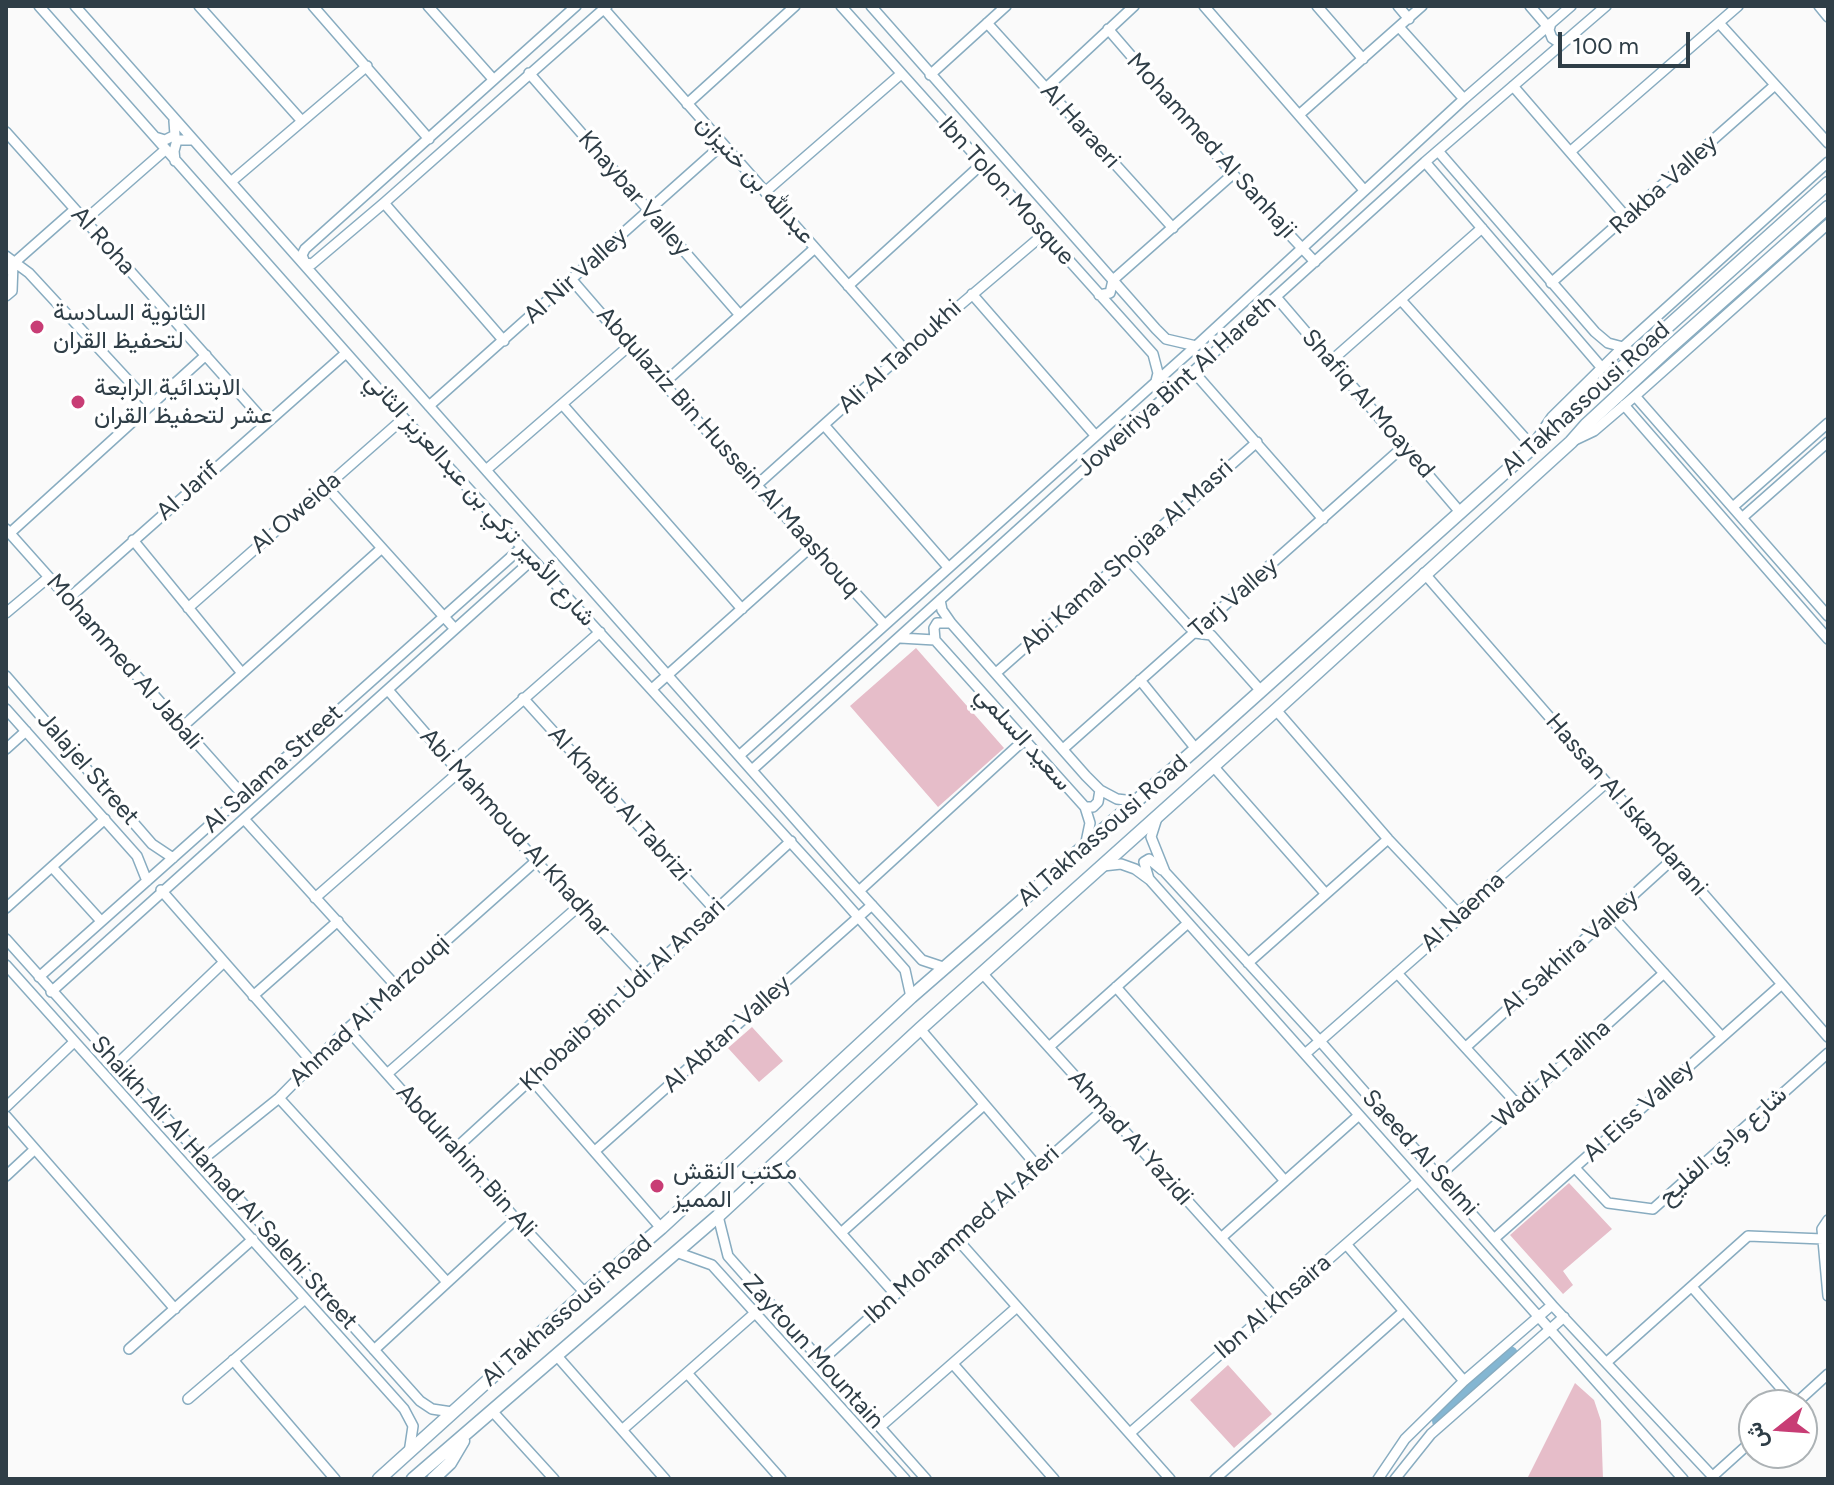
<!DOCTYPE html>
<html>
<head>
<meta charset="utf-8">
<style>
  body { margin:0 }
  #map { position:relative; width:1834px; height:1485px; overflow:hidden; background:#fafafa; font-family:Figtree,Vazirmatn,sans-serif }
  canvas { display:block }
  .frame { position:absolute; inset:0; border:8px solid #2f3e47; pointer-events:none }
  .north { position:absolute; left:1738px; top:1389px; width:80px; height:80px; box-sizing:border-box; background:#fff; border:2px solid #acb2b5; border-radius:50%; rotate:253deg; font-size:22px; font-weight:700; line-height:32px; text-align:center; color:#2f3e47 }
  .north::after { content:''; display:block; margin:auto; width:28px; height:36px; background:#c83d75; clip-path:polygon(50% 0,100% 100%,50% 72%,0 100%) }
  .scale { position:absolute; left:1558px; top:32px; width:132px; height:36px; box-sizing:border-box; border:4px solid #2f3e47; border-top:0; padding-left:10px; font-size:24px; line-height:28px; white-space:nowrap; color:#2f3e47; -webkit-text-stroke:6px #fff; paint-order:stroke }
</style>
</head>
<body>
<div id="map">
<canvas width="1834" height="1485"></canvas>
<div class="frame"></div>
<div class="north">ش</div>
<div class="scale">100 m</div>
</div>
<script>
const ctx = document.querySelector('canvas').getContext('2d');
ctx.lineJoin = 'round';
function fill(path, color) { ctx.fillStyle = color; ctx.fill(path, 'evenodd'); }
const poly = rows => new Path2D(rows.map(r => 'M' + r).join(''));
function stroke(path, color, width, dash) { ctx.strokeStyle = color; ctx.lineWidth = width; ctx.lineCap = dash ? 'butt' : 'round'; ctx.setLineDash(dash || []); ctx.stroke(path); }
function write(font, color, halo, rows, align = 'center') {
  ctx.font = font + ' Figtree,Vazirmatn,sans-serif'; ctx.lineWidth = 7; ctx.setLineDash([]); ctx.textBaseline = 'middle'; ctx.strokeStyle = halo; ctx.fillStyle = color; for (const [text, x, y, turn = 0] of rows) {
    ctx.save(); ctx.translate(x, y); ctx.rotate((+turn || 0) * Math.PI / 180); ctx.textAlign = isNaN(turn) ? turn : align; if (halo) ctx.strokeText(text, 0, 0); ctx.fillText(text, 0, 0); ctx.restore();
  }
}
fill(poly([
  [916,648,1004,748,938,807,850,706],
  [752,1027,783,1061,759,1082,728,1048],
  [1569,1183,1612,1229,1563,1271,1573,1285,1563,1294,1510,1235],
  [1228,1365,1272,1414,1234,1448,1190,1400],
  [1575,1383,1594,1400,1601,1421,1603,1479,1527,1479]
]), '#e6bdc9');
stroke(poly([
  [1440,1421,1510,1354]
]), '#84b6d2', 16);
const minor = poly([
  [39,6,404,418,836,892,905,970,911,997],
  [75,6,848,879,922,960,946,968],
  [199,6,301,120],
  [313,6,429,139],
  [428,6,493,79],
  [576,6,305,249,302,255,305,263,312,264,384,203,607,6],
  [841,6,1153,354,1158,373,1156,381],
  [871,6,1156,329,1166,339,1196,346],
  [1204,6,1364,190],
  [1317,6,1363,59],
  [1398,6,1409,19],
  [1530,6,1548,27],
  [1819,6,1828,17],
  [604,9,906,351],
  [987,23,1173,228],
  [1551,23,1549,30,1552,38,1558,42,1567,40],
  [1719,23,1828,143],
  [1399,27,1464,99],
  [1108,29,1233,174,1315,262],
  [529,73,739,314],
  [930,75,1006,6],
  [1513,86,1627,218],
  [1046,88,1134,6],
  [687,104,795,6],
  [1300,114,1422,6],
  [6,132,265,422],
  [155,137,165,140,175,135,174,121],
  [1438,151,1595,332,1608,343,1623,347],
  [1571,151,1738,6],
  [175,161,174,151,177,140,192,140],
  [1425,162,1602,368],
  [232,181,367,66],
  [765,192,901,74],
  [384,203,504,341],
  [85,220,165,150],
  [6,256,29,273,151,405],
  [6,270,74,210],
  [572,280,629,346,884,624],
  [1551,283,1775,85],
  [848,286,983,163],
  [972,294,1095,435],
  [1099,295,1110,293,1113,280,1233,174],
  [6,296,12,291,13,264],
  [1276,297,1460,512],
  [1401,300,1532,446,1552,417,1623,347,1828,162],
  [1331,361,1482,228],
  [1193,371,1323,519],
  [664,383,815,248],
  [1635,396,1828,616],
  [562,404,742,609],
  [1624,405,1828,639],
  [429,406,723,144],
  [824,425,948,567],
  [1575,440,1594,431,1635,396,1828,224],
  [486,470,629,346],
  [758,484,906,351,1045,233],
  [326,486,455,629],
  [1734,506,1828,423],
  [1743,517,1828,442],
  [6,529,243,795],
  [10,533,206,355],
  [133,540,241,672],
  [1127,558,1195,633,1211,635,1261,691],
  [1424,573,1828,1037],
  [68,599,346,353],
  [940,600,942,610,951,623,1086,776,1100,790,1117,799,1134,801],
  [188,608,404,418],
  [6,613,49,577],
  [900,638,935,640,1085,807,1090,823,1085,847],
  [935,640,934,628,937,623,951,623],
  [996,673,1257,442],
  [6,676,152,844,173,858],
  [1140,680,1196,749],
  [653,688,812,546],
  [388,690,536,861,643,975],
  [523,698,715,910],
  [6,709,137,856,147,881],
  [1276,710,1388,839,1458,913],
  [181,728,382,548],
  [6,749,26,731],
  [1063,749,1404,446],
  [740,755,1196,346,1464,99,1571,6],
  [451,763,600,632],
  [1213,766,1325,893],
  [753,769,1425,162,1606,6],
  [1085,807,1093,807,1098,802,1100,790],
  [1157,818,1151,837,1165,872,1319,1040,1552,1305,1715,1479],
  [244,819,395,985],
  [1103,866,1121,864,1135,869,1150,880,1683,1479],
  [52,867,101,921],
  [1149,879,1144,862,1149,859,1162,870],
  [161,890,312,1062],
  [859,891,1024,740],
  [315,898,459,772],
  [6,908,105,819],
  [1612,916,1722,1037],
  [6,939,420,1401,432,1409,452,1412],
  [1248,963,1388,839],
  [6,965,404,1409,413,1426,409,1453],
  [982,973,1278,1301],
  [1397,973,1518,1105],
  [39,977,521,548],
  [1116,987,1285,1181],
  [51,992,532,560],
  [253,996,338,921],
  [347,1029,516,1219,585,1293],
  [920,1029,1037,1166],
  [1049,1047,1188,923],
  [1466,1047,1674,858],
  [1305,1054,1453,924,1458,913,1606,783],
  [117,1064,223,963],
  [387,1074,579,906],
  [532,1080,661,1228],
  [279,1098,447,1282],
  [6,1107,74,1042],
  [6,1116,175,1309],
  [454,1150,791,841],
  [595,1151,872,905],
  [203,1159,279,1098,347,1029,536,861],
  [777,1161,895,1294],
  [1575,1168,1608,1203,1653,1209,1828,1053],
  [1440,1175,1664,973],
  [6,1176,35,1149],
  [718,1216,728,1256,926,1479],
  [1828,1220,1822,1229,1828,1296],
  [842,1232,984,1105],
  [1221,1238,1358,1116],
  [1495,1238,1782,984],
  [957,1239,1170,1479],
  [1346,1244,1464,1381],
  [676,1252,712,1265,905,1479],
  [1692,1287,1795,1404],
  [129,1349,253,1239],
  [374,1350,516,1219],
  [557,1356,665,1479],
  [233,1360,335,1479],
  [821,1361,1103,1110],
  [1607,1362,1748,1236,1823,1239],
  [953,1364,1054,1479],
  [687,1373,781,1479],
  [188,1399,305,1299],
  [1794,1405,1828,1374],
  [493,1412,554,1479],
  [880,1427,1017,1307],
  [622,1430,755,1313],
  [1130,1433,1417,1182],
  [1713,1476,1754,1439],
  [1215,1479,1403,1312],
  [1378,1479,1405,1439,1464,1381,1552,1305],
  [1395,1479,1431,1434,1564,1317]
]);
const major = poly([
  [379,1479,585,1293,661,1228,911,997,1196,749,1828,183],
  [413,1479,718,1216,920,1029,1276,710,1571,442,1586,425,1667,350,1828,207],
  [433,1479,450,1463,463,1441]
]);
stroke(minor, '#88acc0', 12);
stroke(major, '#88acc0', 15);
stroke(minor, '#fff', 9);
stroke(major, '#fff', 12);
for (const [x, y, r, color] of [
  [37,327,8,"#c83d75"],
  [78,402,8,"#c83d75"],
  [657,1186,8,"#c83d75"]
]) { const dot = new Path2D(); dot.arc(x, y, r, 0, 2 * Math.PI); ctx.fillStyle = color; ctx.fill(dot); stroke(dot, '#fff', 3); }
write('24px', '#2f3e47', '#fff', [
  ["Al Haraeri",1080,126,48],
  ["Mohammed Al Sanhaji",1211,146,48],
  ["عبدالله بن خنيزان",755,180,48],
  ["Rakba Valley",1664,185,-42],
  ["Ibn Tolon Mosque",1006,191,48],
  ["Khaybar Valley",634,194,49],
  ["Al Roha",103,241,48],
  ["Al Nir Valley",576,276,-42],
  ["Ali Al Tanoukhi",900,357,-42],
  ["Joweiriya Bint Al Hareth",1177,386,-42],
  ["Al Takhassousi Road",1586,399,-42],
  ["Shafiq Al Moayed",1368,404,49],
  ["Abdulaziz Bin Hussein Al Maashouq",728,452,48],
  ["Al Jarif",188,491,-42],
  ["شارع الأمير تركي بن عبدالعزيز الثاني",480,500,48],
  ["Al Oweida",296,513,-41],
  ["Abi Kamal Shojaa Al Masri",1127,557,-42],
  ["Tarj Valley",1234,598,-41],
  ["Mohammed Al Jabali",124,662,49],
  ["سعيد السلمي",1023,739,48],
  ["Jalajel Street",88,769,49],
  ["Al Salama Street",273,769,-42],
  ["Al Khatib Al Tabrizi",619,804,48],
  ["Hassan Al Iskandarani",1626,805,49],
  ["Al Takhassousi Road",1103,831,-41],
  ["Abi Mahmoud Al Khadhar",515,833,48],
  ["Al Naema",1463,912,-43],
  ["Al Sakhira Valley",1570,953,-42],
  ["Khobaib Bin Udi Al Ansari",623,995,-43],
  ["Ahmad Al Marzouqi",370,1011,-43],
  ["Al Abtan Valley",727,1034,-42],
  ["Wadi Al Taliha",1552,1074,-42],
  ["Al Eiss Valley",1639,1111,-42],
  ["Ahmad Al Yazidi",1130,1138,48],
  ["شارع وادي الفليح",1723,1146,-42],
  ["Saeed Al Selmi",1420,1153,48],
  ["Abdulrahim Bin Ali",466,1161,48],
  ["Shaikh Ali Al Hamad Al Salehi Street",224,1183,48],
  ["Ibn Mohammed Al Aferi",962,1235,-42],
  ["Ibn Al Khsaira",1273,1307,-41],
  ["Al Takhassousi Road",567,1311,-41],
  ["Zaytoun Mountain",813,1352,48]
]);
write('24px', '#2f3e47', '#fff', [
  ["الثانوية السادسة",53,313],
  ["لتحفيظ القران",53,341],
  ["الابتدائية الرابعة",94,388],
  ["عشر لتحفيظ القران",94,416],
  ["مكتب النقش",673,1172],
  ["المميز",673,1200]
], 'left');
</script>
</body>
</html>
